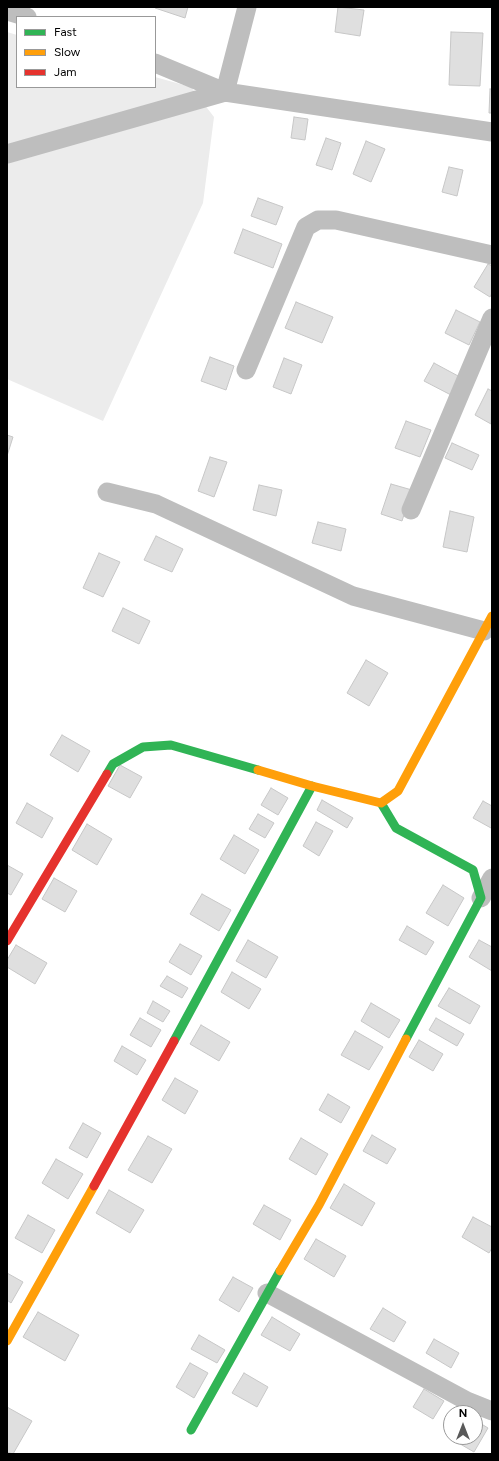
<!DOCTYPE html>
<html>
<head>
<meta charset="utf-8">
<style>
  body { margin:0 }
  #map { position:relative; width:499px; height:1461px; overflow:hidden; background:#fff; font-family:Figtree,sans-serif }
  canvas { display:block }
  .frame { position:absolute; inset:0; border:8px solid #000; pointer-events:none }
  .legend { position:absolute; left:16px; top:16px; width:140px; height:72px; box-sizing:border-box; background:#fff; border:1px solid #999; margin:0; padding:5px 7px; list-style:none; font-size:12px; color:#000 }
  .legend li { display:flex; align-items:center; gap:8px; height:20px }
  .legend b { width:20px; border:1px solid #999 }
  .north { position:absolute; left:443px; top:1405px; width:40px; height:40px; box-sizing:border-box; background:#fff; border:1px solid #999; border-radius:50%; rotate:0deg; font-size:11px; font-weight:700; line-height:16px; text-align:center; color:#000 }
  .north::after { content:''; display:block; margin:auto; width:14px; height:18px; background:#595959; clip-path:polygon(50% 0,100% 100%,50% 72%,0 100%) }
</style>
</head>
<body>
<div id="map">
<canvas width="499" height="1461"></canvas>
<div class="frame"></div>
<ul class="legend">
<li><b style="height:5px;background:#30b455"></b>Fast</li>
<li><b style="height:5px;background:#ff9f0a"></b>Slow</li>
<li><b style="height:5px;background:#e5322d"></b>Jam</li>
</ul>
<div class="north">N</div>
</div>
<script>
const ctx = document.querySelector('canvas').getContext('2d');
ctx.lineJoin = 'round';
function fill(path, color) { ctx.fillStyle = color; ctx.fill(path, 'evenodd'); }
const poly = rows => new Path2D(rows.map(r => 'M' + r).join(''));
function stroke(path, color, width, dash) { ctx.strokeStyle = color; ctx.lineWidth = width; ctx.lineCap = dash ? 'butt' : 'round'; ctx.setLineDash(dash || []); ctx.stroke(path); }
fill(poly([
  [7,32,17,35,17,87,155,87,155,77,191,87,214,117,203,203,103,421,7,379]
]), '#ececec');
const building = poly([
  [156,7,188,7,185,18,155,8,156,7],
  [338,7,364,10,360,36,335,32,338,7],
  [451,32,483,33,480,86,449,85,451,32],
  [490,89,492,89,492,113,489,113,490,89],
  [294,117,308,119,305,140,291,138,294,117],
  [326,138,341,143,332,170,316,165,326,138],
  [366,141,385,149,371,182,353,174,366,141],
  [449,167,463,170,457,196,442,192,449,167],
  [258,198,283,207,276,225,251,216,258,198],
  [243,229,282,244,273,268,234,253,243,229],
  [488,264,492,266,492,293,490,297,474,287,488,264],
  [296,302,333,317,322,343,285,328,296,302],
  [456,310,480,322,469,345,445,333,456,310],
  [210,357,234,366,226,390,201,381,210,357],
  [284,358,302,365,291,394,273,387,284,358],
  [434,363,460,377,451,395,424,381,434,363],
  [488,389,492,391,491,424,475,415,488,389],
  [406,421,431,430,420,457,395,448,406,421],
  [7,435,13,437,7,456,7,435],
  [452,443,479,455,472,470,445,458,452,443],
  [210,457,227,462,214,497,198,491,210,457],
  [391,484,412,490,402,521,381,514,391,484],
  [259,485,282,490,276,516,253,510,259,485],
  [450,511,474,517,467,552,443,547,450,511],
  [318,522,346,529,341,551,312,543,318,522],
  [156,536,183,549,172,572,144,560,156,536],
  [99,553,120,562,103,597,83,588,99,553],
  [123,608,150,621,139,644,112,631,123,608],
  [366,660,388,673,369,706,347,693,366,660],
  [62,735,90,751,78,772,50,755,62,735],
  [120,765,142,777,130,798,108,786,120,765],
  [271,788,288,798,278,815,261,805,271,788],
  [322,800,353,818,347,828,317,810,322,800],
  [483,801,492,806,492,826,491,828,473,818,483,801],
  [27,803,53,818,42,838,16,823,27,803],
  [258,814,274,823,265,838,249,829,258,814],
  [316,822,333,831,319,856,303,846,316,822],
  [87,824,112,839,97,865,72,850,87,824],
  [234,835,259,850,245,874,220,859,234,835],
  [7,865,23,874,11,895,7,893,7,865],
  [54,878,77,891,65,912,42,899,54,878],
  [443,885,464,898,448,926,426,913,443,885],
  [202,894,231,910,219,931,190,914,202,894],
  [407,926,434,942,426,955,399,940,407,926],
  [248,940,278,957,266,978,236,961,248,940],
  [479,940,492,947,492,971,469,957,479,940],
  [180,944,202,956,191,975,169,962,180,944],
  [16,945,47,963,35,984,7,967,7,960,16,945],
  [232,972,261,989,249,1009,221,992,232,972],
  [167,976,188,988,182,998,160,986,167,976],
  [449,988,480,1006,470,1024,438,1006,449,988],
  [153,1001,170,1011,163,1022,147,1013,153,1001],
  [371,1003,400,1020,389,1038,361,1021,371,1003],
  [140,1018,161,1030,151,1047,130,1035,140,1018],
  [436,1018,464,1034,457,1046,429,1030,436,1018],
  [201,1025,230,1042,219,1061,190,1044,201,1025],
  [355,1031,383,1047,369,1070,341,1055,355,1031],
  [419,1040,443,1054,433,1071,409,1057,419,1040],
  [122,1046,146,1060,137,1075,114,1061,122,1046],
  [175,1078,198,1091,185,1114,162,1100,175,1078],
  [328,1094,350,1107,341,1123,319,1110,328,1094],
  [83,1123,101,1133,87,1158,69,1148,83,1123],
  [372,1135,396,1149,387,1164,363,1151,372,1135],
  [148,1136,172,1149,152,1183,128,1170,148,1136],
  [301,1138,328,1154,316,1175,289,1159,301,1138],
  [56,1159,83,1174,68,1199,42,1183,56,1159],
  [344,1184,375,1203,362,1226,330,1208,344,1184],
  [109,1190,144,1210,130,1233,96,1213,109,1190],
  [264,1205,291,1220,280,1240,253,1224,264,1205],
  [28,1215,55,1230,42,1253,15,1238,28,1215],
  [473,1217,492,1227,492,1248,489,1253,462,1237,473,1217],
  [316,1239,346,1256,334,1277,304,1259,316,1239],
  [7,1273,23,1282,11,1303,7,1300,7,1273],
  [233,1277,253,1288,239,1312,219,1300,233,1277],
  [383,1308,406,1322,394,1342,370,1329,383,1308],
  [38,1312,79,1335,65,1361,23,1337,38,1312],
  [272,1317,300,1334,290,1351,261,1335,272,1317],
  [199,1335,225,1350,217,1363,191,1349,199,1335],
  [434,1339,459,1353,451,1368,426,1353,434,1339],
  [190,1363,208,1373,194,1398,176,1387,190,1363],
  [244,1373,268,1387,257,1407,232,1393,244,1373],
  [424,1389,444,1401,433,1419,413,1407,424,1389],
  [7,1407,32,1421,13,1454,7,1452,7,1407],
  [475,1420,488,1428,474,1452,455,1441,457,1437,475,1437,475,1420]
]);
fill(building, '#dfdfdf');
stroke(building, '#c7c7c7', 1);
stroke(poly([
  [7,11,27,17],
  [155,63,225,92,492,132],
  [7,154,225,92,247,7],
  [246,370,306,227,318,220,336,220,492,255],
  [107,492,156,504,353,596,484,631],
  [411,510,492,318],
  [481,898,492,878],
  [267,1293,467,1401,492,1411]
]), '#bebebe', 19);
stroke(poly([
  [107,774,113,764,143,747,171,745,258,770],
  [381,803,396,828,473,870,481,898,406,1039],
  [174,1041,312,786],
  [191,1430,280,1271]
]), '#30b455', 9);
stroke(poly([
  [258,770,312,786,381,803,398,791,492,616],
  [280,1271,319,1205,406,1039],
  [7,1341,94,1186]
]), '#ff9f0a', 9);
stroke(poly([
  [7,941,107,774],
  [94,1186,174,1041]
]), '#e5322d', 9);
</script>
</body>
</html>
